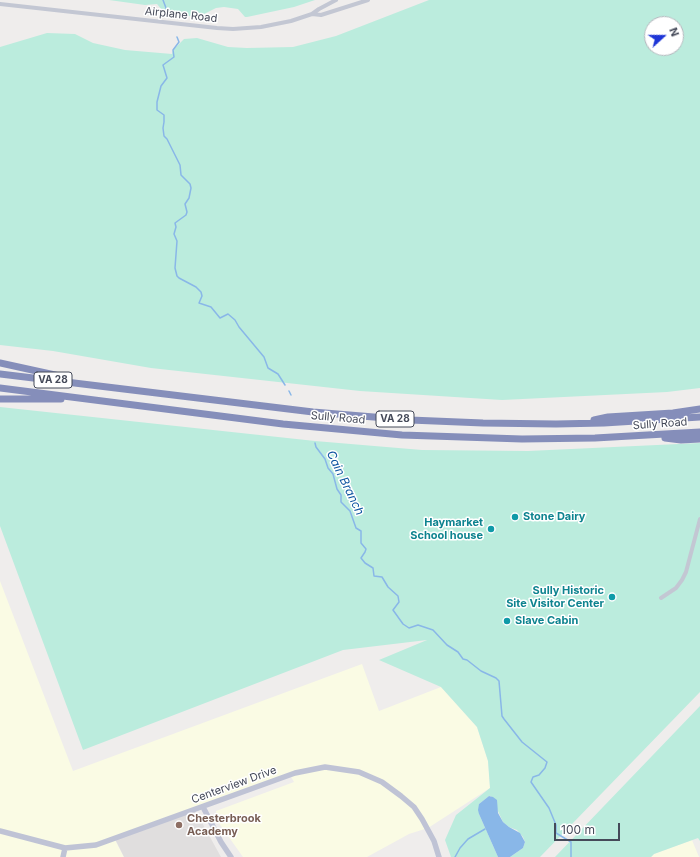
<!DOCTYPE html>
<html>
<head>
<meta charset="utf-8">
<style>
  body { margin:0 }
  #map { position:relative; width:700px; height:857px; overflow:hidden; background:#efedec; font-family:Inter,sans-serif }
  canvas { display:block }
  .north { position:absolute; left:644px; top:16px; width:40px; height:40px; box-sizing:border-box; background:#fff; border:1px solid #b5b7bd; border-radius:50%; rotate:69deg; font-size:11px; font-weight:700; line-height:16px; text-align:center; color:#454a59 }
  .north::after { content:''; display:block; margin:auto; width:14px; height:18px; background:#1e36d7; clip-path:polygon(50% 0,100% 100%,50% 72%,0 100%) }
  .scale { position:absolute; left:554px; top:823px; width:66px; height:18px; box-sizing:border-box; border:2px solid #454a59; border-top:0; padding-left:5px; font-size:12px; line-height:14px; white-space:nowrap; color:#454a59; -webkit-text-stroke:3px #fff; paint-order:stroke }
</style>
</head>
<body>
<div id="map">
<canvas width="700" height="857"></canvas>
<div class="north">N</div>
<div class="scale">100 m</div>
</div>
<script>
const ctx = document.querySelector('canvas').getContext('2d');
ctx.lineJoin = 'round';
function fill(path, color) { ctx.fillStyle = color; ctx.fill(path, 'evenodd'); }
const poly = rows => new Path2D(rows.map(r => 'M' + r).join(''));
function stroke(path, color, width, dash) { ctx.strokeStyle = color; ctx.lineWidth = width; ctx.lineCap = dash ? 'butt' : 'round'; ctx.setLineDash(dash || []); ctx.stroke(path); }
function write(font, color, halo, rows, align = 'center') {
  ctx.font = font + ' Inter,sans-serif'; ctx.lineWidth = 3; ctx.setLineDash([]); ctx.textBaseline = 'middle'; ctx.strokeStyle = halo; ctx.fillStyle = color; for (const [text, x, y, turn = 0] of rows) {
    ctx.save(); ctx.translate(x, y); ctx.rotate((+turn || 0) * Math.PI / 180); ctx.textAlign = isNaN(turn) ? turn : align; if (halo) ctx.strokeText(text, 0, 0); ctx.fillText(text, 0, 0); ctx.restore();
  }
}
fill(poly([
  [0,581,73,771,362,664,379,711,441,687,477,727,488,761,490,788,428,828,409,834,367,857,243,857,216,819,216,811,294,782,290,775,115,840,124,857,0,857],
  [692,840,699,857,651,857,654,854]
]), '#fafbe4');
fill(poly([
  [195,810,221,857,124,857,115,839]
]), '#e0dede');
fill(poly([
  [109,0,315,0,294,7,247,17,245,17,238,9,224,7,216,8,200,16,167,16,157,4,145,5],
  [429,0,700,0,700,388,667,392,502,400,360,391,151,368,53,351,0,345,0,47,47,33,75,34,93,43,125,50,172,54,173,50,184,39,197,38,228,47,247,48,293,47,336,36],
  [652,24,676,24,676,48,652,48],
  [0,407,315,441,422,450,528,451,700,443,700,692,540,857,510,857,523,848,525,842,523,837,517,830,509,827,503,822,491,796,489,796,479,804,479,814,498,857,451,857,445,840,456,815,490,788,488,761,477,727,441,687,379,660,427,640,343,650,83,750,0,526],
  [700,706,700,841,698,838,654,854,651,857,555,857]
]), '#bbecdd');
fill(poly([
  [489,796,493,797,497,800,498,813,503,822,509,827,520,833,525,842,523,848,510,857,498,857,479,814,478,810,479,804]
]), '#89b7e8');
stroke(poly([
  [163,0,169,16],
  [177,37,179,42,173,50,174,57,163,65,167,78,161,86,157,102,157,110,164,115,164,122,163,128,164,136,167,139,180,165,181,175,190,184,191,188,189,198,185,204,187,212,186,215,175,223,176,227,174,234,177,241,175,268,177,276,179,278,196,287,201,292,202,296,199,303,211,307,220,318,228,314,235,320,239,327,264,357,268,368,278,374,285,385],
  [289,391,291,395],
  [315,443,316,447,325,459,328,468,333,474,337,489,341,495,341,502,350,511,356,528,361,531,361,543,366,549,365,552,361,558,365,563,373,568,374,576,382,577,388,587,398,596,399,602,393,610,403,624,409,628,418,625,433,630,447,645,458,652,463,659,467,660,481,671,496,678,499,681,502,716,504,719,522,742,547,762,545,768,539,775,533,777,531,782,549,808,556,825,556,833,571,842,571,857],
  [455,857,460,848,468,839,485,829]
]), '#89b7e8', 1.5);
stroke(poly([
  [0,4,217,28,233,29,261,27,291,21,312,14,319,9,336,0],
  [312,14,321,15,368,0],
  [661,598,676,588,682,580,686,572,700,519]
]), '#c3c7d3', 4);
stroke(poly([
  [203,807,221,842,231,857],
  [0,831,65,848,96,845,295,773,325,767,359,772,382,782,401,796,414,807,422,819,434,841,439,857],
  [63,857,65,848]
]), '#bfc3d5', 5.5);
stroke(poly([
  [0,363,64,377],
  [0,374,313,412,410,420,483,423,556,424,604,423,700,417],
  [0,388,283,424,402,435,522,439,595,438,700,432],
  [0,399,61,399],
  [594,420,608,417,673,413,700,409],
  [665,438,681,440,700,439]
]), '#858eba', 7);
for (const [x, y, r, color] of [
  [515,517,4,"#0f9aa8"],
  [491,529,4,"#0f9aa8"],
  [612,597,4,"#0f9aa8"],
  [507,621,4,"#0f9aa8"],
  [179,825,4,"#8d6e63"]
]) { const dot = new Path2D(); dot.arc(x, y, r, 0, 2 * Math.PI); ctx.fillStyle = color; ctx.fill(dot); stroke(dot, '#fff', 1.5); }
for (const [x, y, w] of [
  [53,380,38],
  [395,419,38]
]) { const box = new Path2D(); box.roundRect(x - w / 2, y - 8, w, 16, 3); ctx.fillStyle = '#fff'; ctx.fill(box); stroke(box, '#454a59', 1); }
write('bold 10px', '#454a59', null, [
  ["VA 28",53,380],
  ["VA 28",395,419]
]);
write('11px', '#454a59', '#fff', [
  ["Airplane Road",181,15,6],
  ["Sully Road",338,418,5],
  ["Sully Road",660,424,-4],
  ["Centerview Drive",234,785,-20]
]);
write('bold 11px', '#0d838f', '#fff', [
  ["Stone Dairy",523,517],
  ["Haymarket",483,523,"right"],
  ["School house",483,536,"right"],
  ["Sully Historic",604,591,"right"],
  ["Site Visitor Center",604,604,"right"],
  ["Slave Cabin",515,621]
], 'left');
write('bold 11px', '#785e54', '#fff', [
  ["Chesterbrook",187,819],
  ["Academy",187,832]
], 'left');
write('italic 12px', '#1056a1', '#fff', [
  ["Cain Branch",345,483,64]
]);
</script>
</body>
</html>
